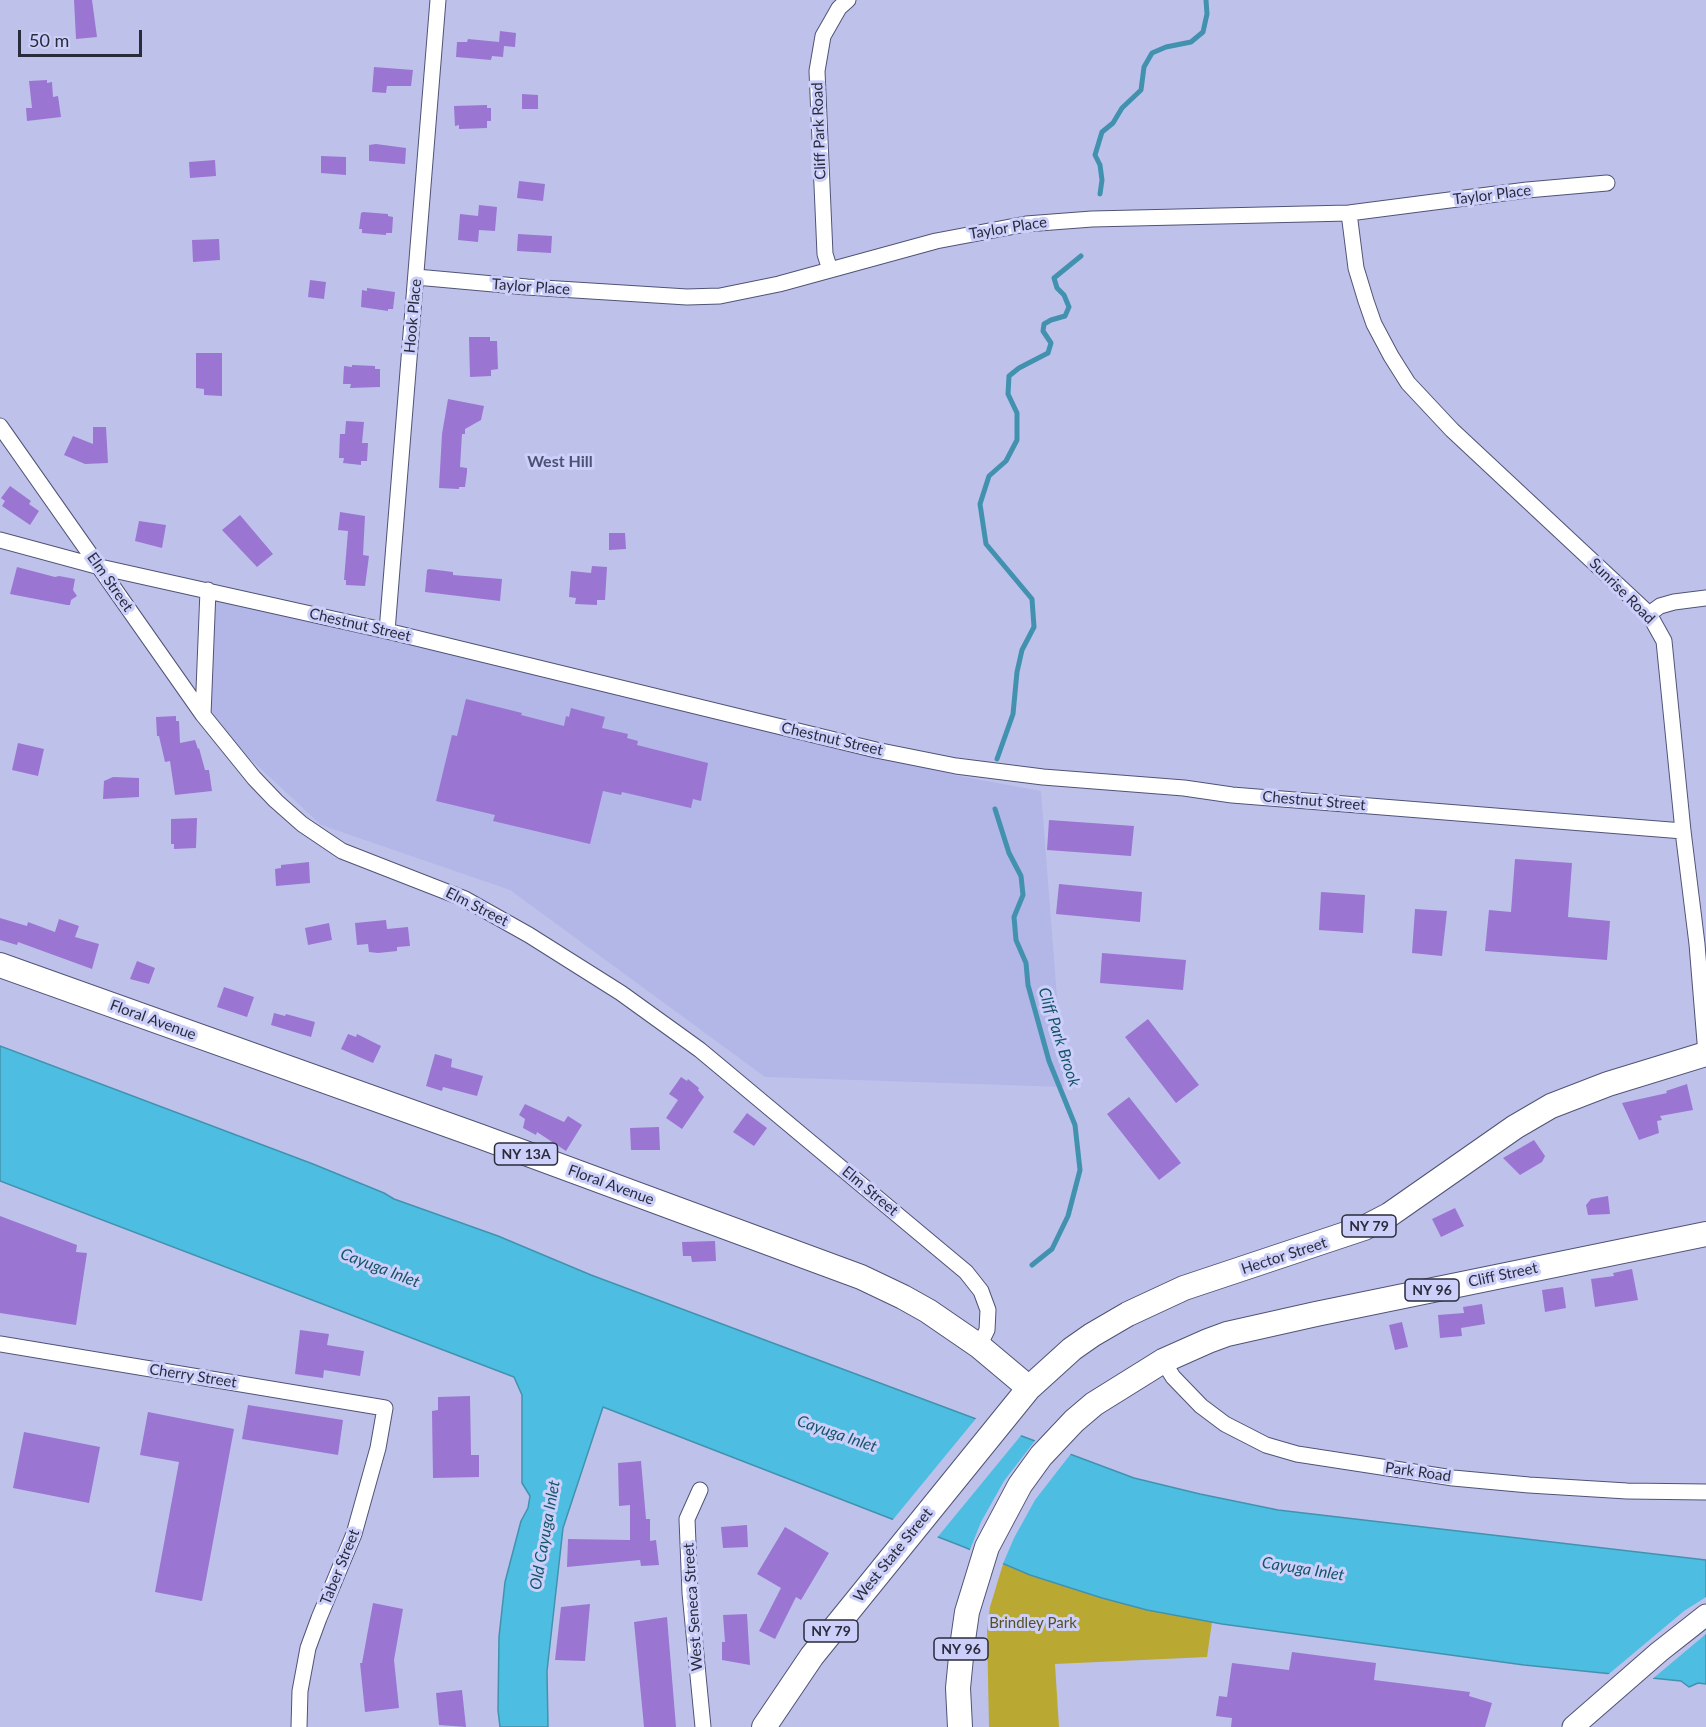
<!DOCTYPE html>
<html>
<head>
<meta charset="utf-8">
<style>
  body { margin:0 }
  #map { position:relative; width:1706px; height:1727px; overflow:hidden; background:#bec2eb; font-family:Lato,sans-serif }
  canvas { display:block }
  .scale { position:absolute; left:18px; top:30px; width:124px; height:27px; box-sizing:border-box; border:3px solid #2a2b3b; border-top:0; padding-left:8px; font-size:18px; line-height:21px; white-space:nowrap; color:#2a2b3b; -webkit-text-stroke:4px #cbcff9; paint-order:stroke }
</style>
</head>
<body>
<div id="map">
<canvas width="1706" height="1727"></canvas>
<div class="scale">50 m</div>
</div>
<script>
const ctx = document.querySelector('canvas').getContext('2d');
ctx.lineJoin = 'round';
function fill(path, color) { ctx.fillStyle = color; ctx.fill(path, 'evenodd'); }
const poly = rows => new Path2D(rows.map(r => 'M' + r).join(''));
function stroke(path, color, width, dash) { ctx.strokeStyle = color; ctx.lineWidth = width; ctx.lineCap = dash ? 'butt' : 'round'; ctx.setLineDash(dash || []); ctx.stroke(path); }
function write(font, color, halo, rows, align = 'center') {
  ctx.font = font + ' Lato,sans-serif'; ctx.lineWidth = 6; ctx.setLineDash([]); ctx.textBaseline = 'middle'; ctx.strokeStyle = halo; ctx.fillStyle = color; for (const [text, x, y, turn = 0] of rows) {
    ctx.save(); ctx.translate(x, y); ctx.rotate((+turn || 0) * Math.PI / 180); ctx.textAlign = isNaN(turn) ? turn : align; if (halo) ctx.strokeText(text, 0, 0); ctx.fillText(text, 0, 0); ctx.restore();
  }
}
fill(poly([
  [214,597,959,776,1041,791,1064,1087,765,1077,510,890,321,825,203,715]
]), '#b3b7e7');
fill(poly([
  [1003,1564,1030,1575,1147,1610,1212,1622,1207,1657,1055,1664,1059,1727,989,1727,987,1628,990,1607]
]), '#b9a933');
const water = poly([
  [0,1046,313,1164,384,1193,394,1199,498,1236,591,1275,1134,1478,1200,1494,1278,1510,1706,1560,1706,1684,1698,1683,1689,1687,1681,1681,1524,1665,1222,1624,1147,1610,1102,1598,1030,1575,964,1547,603,1407,563,1528,547,1671,548,1727,500,1727,498,1710,499,1637,505,1582,521,1521,528,1508,530,1496,522,1483,522,1395,514,1377,0,1181,0,1046]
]);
fill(water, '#4dbee1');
stroke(water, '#4292af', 1.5);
fill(poly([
  [978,1416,1023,1433,936,1539,891,1522],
  [1037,1438,1073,1451,1035,1500,1014,1538,1002,1566,969,1552,981,1522,1004,1481],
  [1706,1597,1706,1634,1650,1681,1604,1678,1684,1611]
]), '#bec2eb');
stroke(poly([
  [1100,194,1102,180,1100,165,1095,155,1102,132,1113,123,1122,108,1141,90,1144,67,1152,53,1166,47,1191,42,1203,32,1207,14,1206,0],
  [997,759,1013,714,1017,672,1022,650,1034,627,1032,599,986,544,980,504,989,476,1006,461,1017,440,1017,413,1008,394,1009,376,1019,368,1048,353,1051,343,1043,331,1044,324,1051,320,1065,316,1069,307,1064,295,1057,288,1054,278,1081,256],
  [995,809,1009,853,1021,876,1023,895,1014,917,1016,940,1026,963,1028,985,1049,1061,1075,1125,1080,1170,1068,1216,1052,1249,1032,1265]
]), '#4292af', 5);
fill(poly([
  [74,0,92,0,97,37,76,39],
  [500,31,516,33,515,47,504,46,503,57,492,56,491,60,456,57,457,42,467,42,468,39,499,42],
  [374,67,413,70,411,86,387,86,386,93,372,92],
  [47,80,47,83,52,82,53,97,58,96,61,117,27,121,26,108,32,108,29,81],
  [522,94,538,95,538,109,522,109],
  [487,105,487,108,491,108,491,121,487,121,487,128,459,129,459,125,455,126,454,106],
  [376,144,406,148,405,164,369,161,369,145],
  [321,156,346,157,346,175,321,173],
  [215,160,216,176,190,178,189,162],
  [519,181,545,184,543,201,517,198],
  [479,205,497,207,495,231,479,230,478,242,458,240,460,214,478,216],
  [363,212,388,214,388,216,393,217,392,233,386,233,386,235,362,233,362,229,359,229,361,213],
  [518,234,552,236,551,253,517,251],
  [219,239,220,260,193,262,192,240],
  [310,280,326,282,324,299,308,297],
  [367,288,395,292,393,309,388,309,388,311,361,307,362,290,367,291],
  [469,337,490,337,490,341,497,341,498,369,491,370,491,376,470,377],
  [196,353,222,353,222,396,204,395,204,389,196,388],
  [352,365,375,366,375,369,380,369,380,387,350,388,351,384,343,384,344,366,352,367],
  [448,399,484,406,481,420,465,429,465,434,462,434,460,467,467,468,467,472,465,487,459,487,459,489,439,488,442,434],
  [346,421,364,422,362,443,368,443,367,461,361,461,361,465,343,463,344,458,339,458,340,434,345,434],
  [93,427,106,427,108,463,85,464,64,455,73,436,93,444],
  [10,486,31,501,29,504,39,511,30,525,2,506,5,501,1,498],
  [340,512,365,516,363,555,369,556,365,586,346,585,346,580,344,580,348,531,338,530],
  [240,515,273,554,257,567,222,530],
  [139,521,166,525,162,548,135,541],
  [609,533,625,533,626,549,609,550],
  [592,566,607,567,605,600,597,600,597,605,575,604,576,598,569,597,571,571,591,573],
  [17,567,55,577,59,576,75,579,73,590,77,596,71,600,70,605,67,605,10,594],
  [429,569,453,572,453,575,502,579,500,601,425,592,427,570],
  [466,699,522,713,521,715,564,726,566,716,569,717,571,708,605,717,602,728,628,734,627,738,638,741,637,745,708,763,701,801,693,799,691,808,622,792,621,795,603,791,590,844,493,821,495,815,436,801,452,735,457,736],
  [176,716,176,721,179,721,180,743,195,740,198,749,199,748,205,770,209,770,212,791,175,795,170,761,165,762,159,736,157,736,156,717],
  [18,743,44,749,38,776,12,770],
  [113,777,139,778,139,797,103,799,104,781],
  [197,818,196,848,174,849,174,844,171,844,171,819],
  [1049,820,1134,826,1131,856,1047,850],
  [1515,859,1572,863,1568,917,1610,921,1607,960,1485,951,1489,910,1511,912],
  [309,862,310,883,276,886,275,869,281,868,281,865],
  [1059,884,1142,892,1140,922,1056,914],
  [1321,892,1365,895,1363,933,1319,930],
  [1415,909,1447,911,1442,956,1412,953],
  [0,918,27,926,28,922,55,932,59,919,79,926,75,937,99,944,92,969,18,942,17,945,0,940],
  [386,920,387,929,408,927,410,946,397,947,397,951,378,953,369,952,368,944,357,945,355,923],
  [329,923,332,940,308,945,305,928],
  [1102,953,1186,960,1183,990,1100,983],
  [137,961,155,968,149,984,130,979],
  [224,987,254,997,247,1017,217,1007],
  [274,1013,285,1016,286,1014,315,1022,311,1037,271,1025],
  [1148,1019,1199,1085,1176,1103,1125,1037],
  [348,1034,356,1037,357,1034,381,1046,373,1063,341,1049],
  [435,1054,452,1059,451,1067,483,1076,477,1096,443,1087,442,1091,426,1086],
  [681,1077,687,1081,688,1079,699,1088,698,1090,704,1097,682,1129,666,1118,678,1100,669,1094],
  [1687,1084,1693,1110,1660,1116,1662,1120,1657,1121,1659,1133,1639,1140,1622,1103,1667,1093,1666,1091],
  [1129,1097,1181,1163,1159,1180,1107,1114],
  [525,1104,564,1122,568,1116,582,1125,566,1151,537,1132,536,1135,523,1128,525,1119,519,1115],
  [747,1113,767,1128,754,1146,733,1132],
  [659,1127,660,1150,631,1150,630,1128],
  [1534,1140,1545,1156,1542,1162,1520,1175,1503,1158],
  [1608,1196,1610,1214,1588,1215,1586,1205,1591,1199],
  [1455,1208,1464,1226,1441,1237,1432,1219],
  [0,1216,77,1245,76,1252,87,1253,76,1325,0,1313],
  [715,1241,716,1261,692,1262,691,1256,683,1256,682,1242],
  [1632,1269,1638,1300,1595,1307,1591,1279,1614,1276,1613,1273],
  [1563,1287,1566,1308,1545,1312,1542,1290],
  [1482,1304,1485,1324,1461,1328,1462,1336,1440,1338,1438,1315,1464,1313,1463,1307],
  [1402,1322,1408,1347,1395,1350,1389,1325],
  [300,1330,329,1334,327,1345,364,1351,360,1376,324,1370,323,1378,295,1374],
  [470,1396,471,1455,479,1455,479,1477,433,1478,432,1411,438,1410,438,1397],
  [248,1405,343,1420,338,1455,242,1439],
  [148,1412,234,1429,202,1601,155,1592,179,1462,140,1455],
  [24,1432,100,1447,89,1503,13,1488],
  [641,1461,646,1519,650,1519,650,1541,656,1540,659,1565,641,1566,640,1560,567,1567,568,1539,630,1540,630,1505,619,1506,618,1463],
  [747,1525,748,1547,723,1548,721,1527],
  [785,1527,829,1553,801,1600,796,1597,775,1639,759,1631,781,1588,757,1574],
  [373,1603,403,1609,394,1660,399,1708,365,1712,360,1663,362,1663],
  [590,1604,585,1661,555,1660,561,1607],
  [747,1614,750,1665,722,1660,722,1642,725,1642,723,1615],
  [667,1617,676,1727,644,1727,634,1622],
  [1292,1652,1376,1663,1374,1680,1470,1692,1469,1696,1492,1703,1485,1727,1231,1727,1232,1718,1216,1716,1219,1696,1227,1697,1232,1663,1289,1670],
  [462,1690,466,1727,439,1725,436,1693]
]), '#9b75d2');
const street = poly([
  [1349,213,1356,268,1366,301,1374,324,1391,356,1408,383,1452,430,1649,614,1664,641,1683,831,1697,944,1706,1054],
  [830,270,825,254,817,71,823,36,839,8,848,0],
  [416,277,527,287,687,297,720,296,779,284,936,241,1026,224,1092,219,1349,213,1527,190,1607,183],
  [0,426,203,715,254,778,276,801,302,824,342,851,465,899,529,935,621,993,700,1050,966,1272,981,1291,988,1310,987,1330,979,1346],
  [0,540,100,567,387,631,876,750,956,766,1043,777,1184,788,1232,795,1683,831],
  [1649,614,1660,606,1674,602,1706,598],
  [387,631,438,0],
  [203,715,208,590],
  [0,1344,385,1408,378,1448,354,1534,319,1618,308,1648,300,1691,299,1727],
  [1163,1361,1173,1377,1201,1406,1225,1424,1266,1445,1297,1454,1453,1478,1529,1485,1627,1491,1706,1492],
  [700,1490,687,1519,690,1593,703,1727]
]);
const secondary = poly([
  [1573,1727,1659,1652,1706,1615]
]);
const primary = poly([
  [0,965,479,1136,861,1277,903,1297,928,1311,979,1346,1029,1388],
  [764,1727,812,1656,1029,1388,1072,1349,1092,1335,1128,1314,1184,1288,1364,1228,1389,1215,1515,1127,1551,1106,1608,1084,1706,1054],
  [960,1727,958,1688,962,1647,967,1612,987,1547,1020,1485,1041,1456,1074,1421,1094,1404,1163,1361,1208,1341,1227,1334,1316,1314,1706,1234]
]);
stroke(street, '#515376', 17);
stroke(secondary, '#515376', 23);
stroke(primary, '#515376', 26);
stroke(street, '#fff', 15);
stroke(secondary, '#fff', 21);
stroke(primary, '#fff', 24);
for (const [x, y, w] of [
  [526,1154,63],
  [1369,1226,54],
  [1432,1290,54],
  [831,1631,54],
  [961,1649,54]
]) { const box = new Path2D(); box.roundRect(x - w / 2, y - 11, w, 22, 4.5); ctx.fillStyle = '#cbcff9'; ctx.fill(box); stroke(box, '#2a2b3b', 1.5); }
write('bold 14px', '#2a2b3b', null, [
  ["NY 13A",526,1154],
  ["NY 79",1369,1226],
  ["NY 96",1432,1290],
  ["NY 79",831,1631],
  ["NY 96",961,1649]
]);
write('15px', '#2a2b3b', '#cbcff9', [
  ["Cliff Park Road",819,131,-92],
  ["Taylor Place",1492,195,-7],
  ["Taylor Place",1008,228,-9],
  ["Taylor Place",531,287,4],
  ["Hook Place",413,316,-85],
  ["Elm Street",110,582,55],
  ["Sunrise Road",1622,591,45],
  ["Chestnut Street",360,625,13],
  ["Chestnut Street",832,739,13],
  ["Chestnut Street",1314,801,5],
  ["Elm Street",477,907,27],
  ["Floral Avenue",153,1020,20],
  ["Floral Avenue",611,1185,20],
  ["Elm Street",870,1191,40],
  ["Hector Street",1284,1256,-18],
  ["Cliff Street",1503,1275,-12],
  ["Cherry Street",193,1376,9],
  ["Park Road",1418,1472,8],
  ["West State Street",893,1555,-51],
  ["Taber Street",340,1567,-68],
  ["West Seneca Street",693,1607,-94]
]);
write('15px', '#575020', '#cbcff9', [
  ["Brindley Park",1033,1623]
]);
write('bold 16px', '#4f5174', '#cbcff9', [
  ["West Hill",560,462]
]);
write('italic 16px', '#155467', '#cbcff9', [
  ["Cliff Park Brook",1059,1037,72],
  ["Cayuga Inlet",380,1268,21],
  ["Cayuga Inlet",837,1434,19],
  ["Old Cayuga Inlet",545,1535,-80],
  ["Cayuga Inlet",1303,1569,9]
]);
</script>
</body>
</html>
